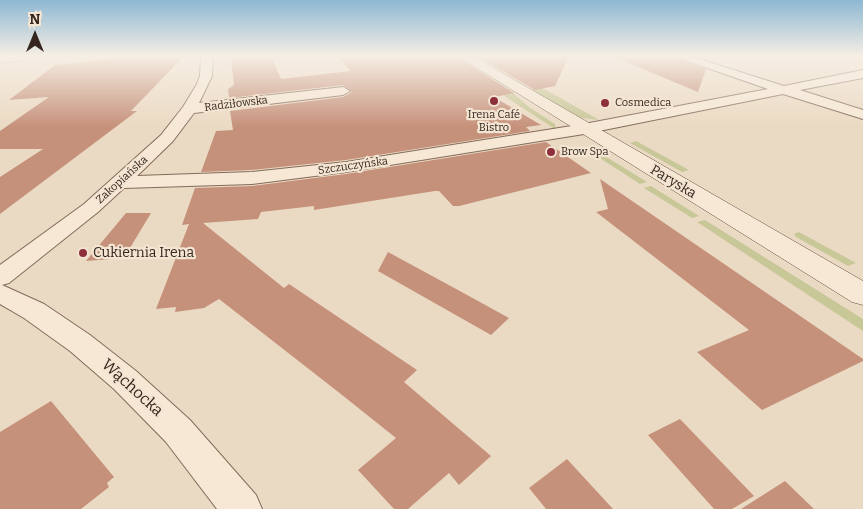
<!DOCTYPE html>
<html>
<head>
<meta charset="utf-8">
<style>
  body { margin:0 }
  #map { position:relative; width:863px; height:509px; overflow:hidden; background:#ebdac3; font-family:Bitter,serif }
  canvas { display:block }
  .north { position:absolute; left:10px; top:10px; width:50px; height:50px; -webkit-text-stroke:4px #f3e5d2; paint-order:stroke; rotate:0deg; font-size:14px; font-weight:700; line-height:20px; text-align:center; color:#34261e }
  .north::after { content:''; display:block; margin:auto; width:18px; height:22px; background:#34261e; clip-path:polygon(50% 0,100% 100%,50% 72%,0 100%) }
</style>
</head>
<body>
<div id="map">
<canvas width="863" height="509"></canvas>
<div class="north">N</div>
</div>
<script>
const ctx = document.querySelector('canvas').getContext('2d');
ctx.lineJoin = 'round';
function fill(path, color) { ctx.fillStyle = color; ctx.fill(path, 'evenodd'); }
const poly = rows => new Path2D(rows.map(r => 'M' + r).join(''));
function stroke(path, color, width, dash) { ctx.strokeStyle = color; ctx.lineWidth = width; ctx.lineCap = dash ? 'butt' : 'round'; ctx.setLineDash(dash || []); ctx.stroke(path); }
function write(font, color, halo, rows, align = 'center') {
  ctx.font = font + ' Bitter,serif'; ctx.lineWidth = 4.5; ctx.setLineDash([]); ctx.textBaseline = 'middle'; ctx.strokeStyle = halo; ctx.fillStyle = color; for (const [text, x, y, turn = 0] of rows) {
    ctx.save(); ctx.translate(x, y); ctx.rotate((+turn || 0) * Math.PI / 180); ctx.textAlign = isNaN(turn) ? turn : align; if (halo) ctx.strokeText(text, 0, 0); ctx.fillText(text, 0, 0); ctx.restore();
  }
}
fill(poly([
  [486,84,513,93,529,107,555,124,555,129],
  [541,87,599,120,582,118,532,91,533,88],
  [636,141,689,170,682,172,630,143],
  [595,150,647,182,640,184,589,151],
  [651,186,699,216,692,218,644,188],
  [705,220,863,319,863,331,697,222],
  [799,232,856,263,848,266,796,237,794,234]
]), '#c8c798');
fill(poly([
  [135,56,184,56,131,111,137,111,0,214,0,177,43,149,0,149,0,131,49,97,9,100,55,65],
  [249,56,271,56,281,79,351,71,337,56,456,56,514,93,494,97,541,125,526,127,530,131,346,160,252,170,201,172,216,131,233,130,230,111,343,97,352,92,343,85,229,98,228,89,234,85,231,58],
  [477,56,569,56,555,86,535,90],
  [612,56,671,56,706,69,698,92],
  [546,142,591,173,459,206,453,206,439,191,435,191,314,210,314,206,261,212,258,219,203,223,284,288,289,284,417,370,404,382,491,456,459,485,449,473,408,509,394,509,358,470,396,438,337,391,219,299,204,308,175,312,176,307,156,309,189,224,182,225,195,188,252,186,346,174],
  [600,179,863,359,863,361,762,410,697,352,749,330,596,212,608,209],
  [126,213,151,213,124,258,86,261],
  [388,252,458,290,509,318,491,335,378,271],
  [51,401,114,477,107,483,109,487,81,509,0,509,0,432],
  [680,419,754,496,732,509,714,509,648,435],
  [567,459,613,509,546,509,529,488],
  [785,481,814,509,741,509]
]), '#c6917b');
const street = poly([
  [201,56,213,56,212,76,199,103,343,87,350,91,343,95,194,113,173,141,137,176,252,172,346,162,584,124,768,89,673,56,690,56,784,86,863,70,863,78,800,90,863,110,863,119,783,94,584,134,346,172,252,184,124,188,98,212,9,283,2,285,44,304,90,335,136,371,190,420,256,495,262,509,217,509,166,442,114,389,70,351,24,318,0,304,0,265,84,204,161,135,183,107,197,84,200,76,201,56]
]);
const secondary = poly([
  [0,56,34,56,28,60,0,63,0,56],
  [458,56,473,56,863,281,863,305,852,302,458,56]
]);
stroke(street, '#846b5b', 2);
stroke(secondary, '#654d3e', 1);
fill(street, '#f6e8d5');
fill(secondary, '#f6e8d5');
const sky = ctx.createLinearGradient(0, 0, 0, 127);
sky.addColorStop(0, '#8db8d3');
sky.addColorStop(0.44, '#f6eee4');
sky.addColorStop(1, '#f6eee400');
ctx.fillStyle = sky;
ctx.fillRect(0, 0, 863, 127);
for (const [x, y, r, color] of [
  [494,101,5,"#8e2f3c"],
  [605,103,5,"#8e2f3c"],
  [551,152,5,"#8e2f3c"],
  [83,253,5,"#8e2f3c"]
]) { const dot = new Path2D(); dot.arc(x, y, r, 0, 2 * Math.PI); ctx.fillStyle = color; ctx.fill(dot); stroke(dot, '#f3e5d2', 2); }
write('11px', '#34261e', '#f3e5d2', [
  ["Cosmedica",615,103],
  ["Irena Café",494,115,"center"],
  ["Bistro",494,128,"center"],
  ["Brow Spa",561,152]
], 'left');
write('11px', '#34261e', '#f3e5d2', [
  ["Radziłowska",236,104,-7],
  ["Szczuczyńska",353,166,-8],
  ["Zakopiańska",122,180,-42]
]);
write('14px', '#34261e', '#f3e5d2', [
  ["Paryska",673,182,31]
]);
write('14px', '#34261e', '#f3e5d2', [
  ["Cukiernia Irena",93,253]
], 'left');
write('16px', '#34261e', '#f3e5d2', [
  ["Wąchocka",132,388,42]
]);
</script>
</body>
</html>
